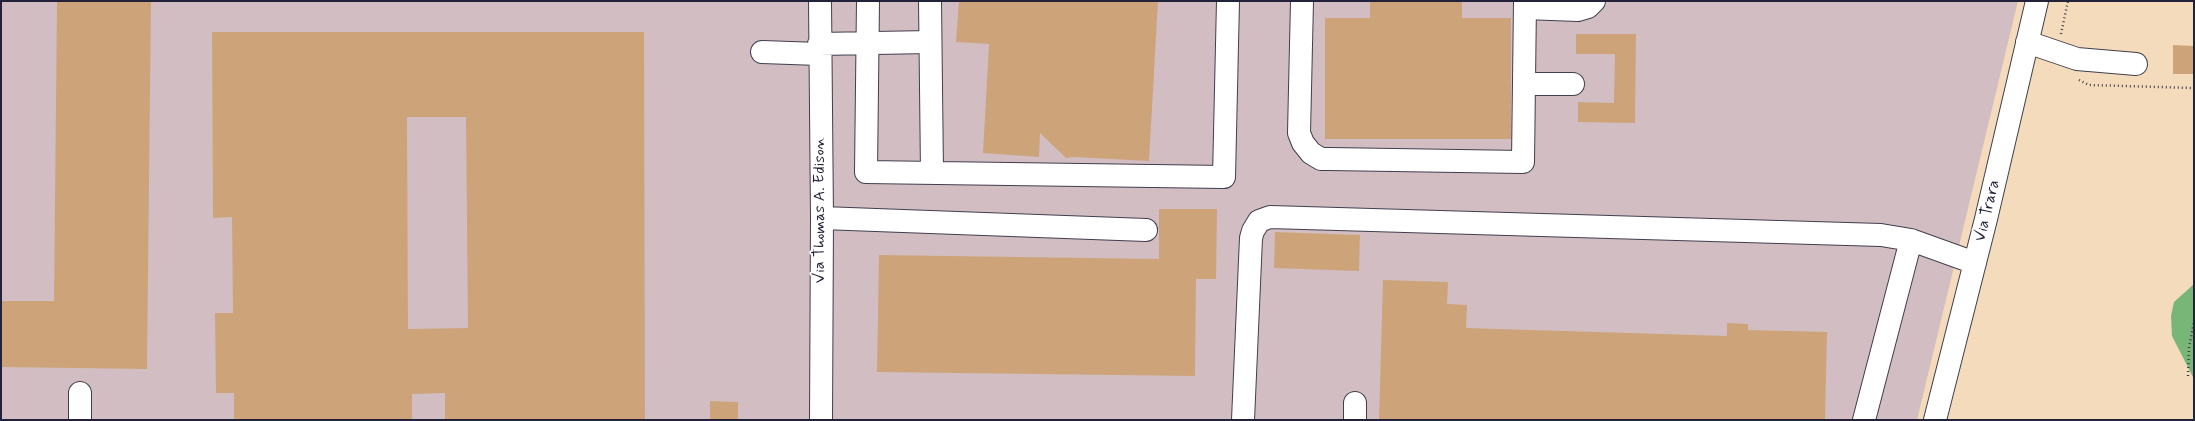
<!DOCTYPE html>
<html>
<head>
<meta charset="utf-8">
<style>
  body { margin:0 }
  #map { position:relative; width:2195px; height:421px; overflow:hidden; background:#f3dbbb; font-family:Mynerve,sans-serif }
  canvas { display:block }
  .frame { position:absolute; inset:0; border:2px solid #22223b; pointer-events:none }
</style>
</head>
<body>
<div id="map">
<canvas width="2195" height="421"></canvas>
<div class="frame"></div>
</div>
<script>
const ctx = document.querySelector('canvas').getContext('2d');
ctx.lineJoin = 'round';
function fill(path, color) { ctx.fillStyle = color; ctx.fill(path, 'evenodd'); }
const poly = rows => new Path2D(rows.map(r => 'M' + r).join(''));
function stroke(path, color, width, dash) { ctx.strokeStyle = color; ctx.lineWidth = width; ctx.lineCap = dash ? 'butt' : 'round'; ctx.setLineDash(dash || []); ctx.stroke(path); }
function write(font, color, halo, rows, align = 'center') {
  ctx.font = font + ' Mynerve,sans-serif'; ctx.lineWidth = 3.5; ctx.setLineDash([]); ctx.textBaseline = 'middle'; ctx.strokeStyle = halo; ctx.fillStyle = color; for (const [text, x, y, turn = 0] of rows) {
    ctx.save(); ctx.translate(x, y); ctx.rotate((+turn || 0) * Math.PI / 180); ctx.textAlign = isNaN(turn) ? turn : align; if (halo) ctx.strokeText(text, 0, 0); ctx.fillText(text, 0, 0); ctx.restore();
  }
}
fill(poly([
  [1,1,2018,1,1917,420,1,420]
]), '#d2bec2');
fill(poly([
  [2194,284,2194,379,2172,336,2171,316,2174,302]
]), '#78b677');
fill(poly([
  [57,1,151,1,147,369,1,367,1,301,54,301],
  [959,1,1158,1,1149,161,1074,157,1066,158,1040,133,1039,157,983,153,989,44,956,42],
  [1370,1,1462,1,1462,18,1511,18,1511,139,1325,139,1325,18,1370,18],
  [212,32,644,32,645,420,445,420,445,393,412,394,412,420,234,420,234,393,216,393,215,313,233,313,232,217,213,218],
  [407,117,466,117,468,328,408,329],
  [1576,34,1636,34,1635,123,1578,122,1578,102,1614,103,1615,54,1576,54],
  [2173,45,2194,46,2194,74,2173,74],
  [1159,209,1217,209,1216,279,1196,279,1195,376,877,372,879,255,1159,259],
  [1275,232,1360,235,1359,271,1274,268],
  [1383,280,1448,282,1447,304,1467,305,1466,328,1727,336,1727,323,1748,324,1748,330,1827,332,1825,420,1379,420],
  [710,401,738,402,738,420,710,420]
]), '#cda47a');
const minor = poly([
  [820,1,822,218,821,420],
  [868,1,866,172,1224,177,1228,1],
  [930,1,932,173],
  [1302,1,1299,133,1303,143,1311,153,1321,159,1329,159,1523,162,1525,1],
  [1525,8,1578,10,1588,7,1594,1],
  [2027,42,2077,59,2136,64],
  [819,44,930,42],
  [762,52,819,54],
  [1524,84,1573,84],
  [822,218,1146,230],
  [80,393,80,420],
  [1243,420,1251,238,1253,231,1259,221,1270,217,1881,235,1911,240,1975,263],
  [1355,420,1355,403],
  [1864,420,1911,240],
  [1935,420,1986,219,2037,1]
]);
stroke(minor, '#413e4e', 24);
stroke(poly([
  [2061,34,2068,1],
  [2079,80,2089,85,2194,88],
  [2188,376,2189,347,2194,322]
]), '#413e4e', 2.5, [1, 3]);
stroke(minor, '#fff', 22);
write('16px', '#22223b', '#fff', [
  ["Via Thomas A. Edison",821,210,-90],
  ["Via Trara",1988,211,-76]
]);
</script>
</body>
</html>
